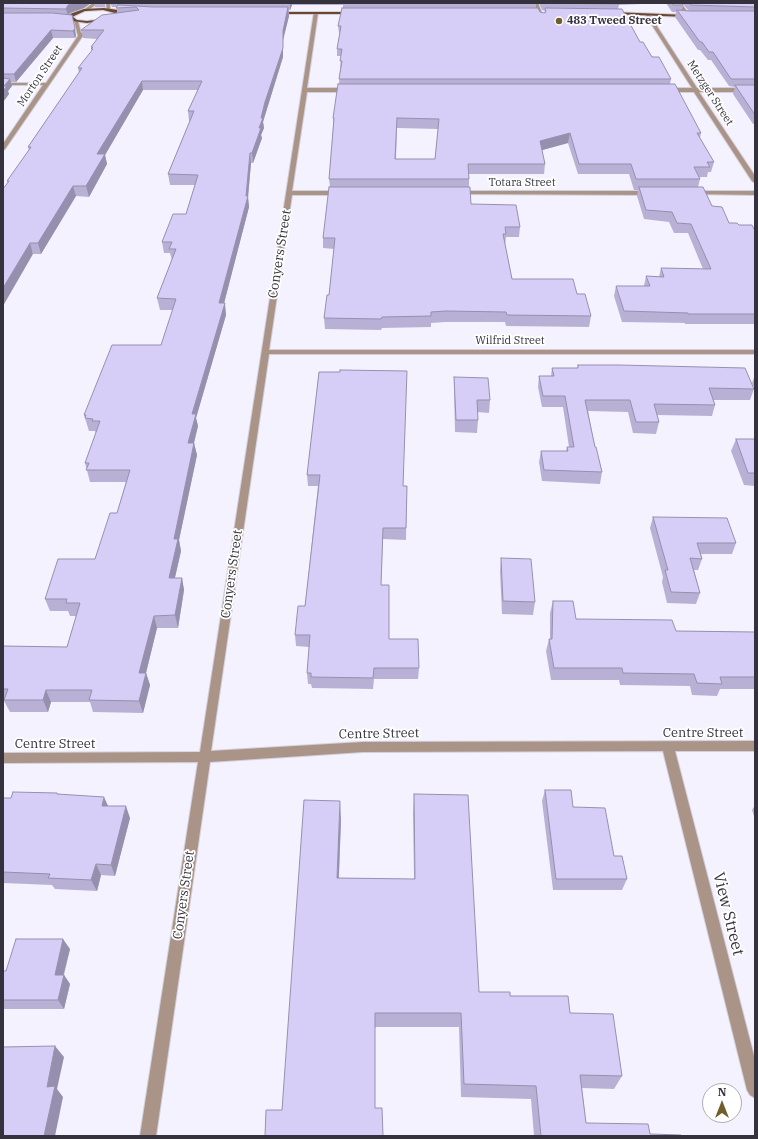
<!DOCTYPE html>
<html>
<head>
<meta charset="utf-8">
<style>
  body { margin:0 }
  #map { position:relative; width:758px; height:1139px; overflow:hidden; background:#f4f2fe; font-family:"IBM Plex Serif",serif }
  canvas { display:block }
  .frame { position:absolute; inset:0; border:4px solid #35323e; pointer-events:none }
  .north { position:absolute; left:702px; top:1083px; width:40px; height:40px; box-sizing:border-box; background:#fff; border:1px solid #aeadb2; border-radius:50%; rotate:0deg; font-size:11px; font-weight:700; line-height:16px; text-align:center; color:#35323e }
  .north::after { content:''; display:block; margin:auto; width:14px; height:18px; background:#705e2c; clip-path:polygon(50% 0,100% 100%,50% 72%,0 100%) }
</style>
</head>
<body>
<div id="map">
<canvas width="758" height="1139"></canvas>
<div class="frame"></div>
<div class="north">N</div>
</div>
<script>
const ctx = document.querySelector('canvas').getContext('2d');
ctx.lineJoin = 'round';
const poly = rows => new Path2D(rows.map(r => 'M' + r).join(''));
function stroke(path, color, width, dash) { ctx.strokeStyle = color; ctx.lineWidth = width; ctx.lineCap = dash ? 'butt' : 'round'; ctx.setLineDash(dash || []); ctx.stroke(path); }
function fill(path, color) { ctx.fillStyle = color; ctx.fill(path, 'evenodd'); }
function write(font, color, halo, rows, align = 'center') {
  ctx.font = font + ' "IBM Plex Serif",serif'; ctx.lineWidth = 3.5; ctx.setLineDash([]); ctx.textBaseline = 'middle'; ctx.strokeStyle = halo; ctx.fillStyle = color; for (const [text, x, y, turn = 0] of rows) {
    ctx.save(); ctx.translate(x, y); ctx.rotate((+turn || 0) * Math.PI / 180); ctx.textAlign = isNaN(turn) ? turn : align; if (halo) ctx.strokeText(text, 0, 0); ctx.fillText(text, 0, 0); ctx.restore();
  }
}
const minor = poly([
  [93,3,98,3,87,11,85,11,85,9,93,3],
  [106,3,110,3,110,11,107,10,106,3],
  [534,3,538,3,544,19,540,18,534,3],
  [677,3,681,3,691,17,687,17,677,3],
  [314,12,318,13,307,88,349,88,352,90,349,92,307,92,292,191,341,191,344,193,341,195,292,195,269,350,755,350,755,354,269,354,211,751,363,742,755,741,755,751,675,751,755,1060,755,1098,750,1095,747,1090,663,751,363,752,210,762,156,1136,140,1136,198,762,3,763,3,753,200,752,314,12],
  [645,14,649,14,697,88,755,88,755,92,699,92,755,176,755,183,752,181,694,92,665,92,662,90,665,88,692,88,645,14],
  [74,20,78,21,81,33,91,26,95,27,82,37,5,149,3,150,3,144,43,85,3,85,3,83,46,83,78,36,74,20],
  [457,191,651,191,654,193,651,195,455,194,455,192,457,191],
  [693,191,755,191,755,195,691,194,691,192,693,191]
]);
const major = poly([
  [104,8,132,12,115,13,103,10,85,11,74,16,73,17,77,20,87,21,104,19,106,20,87,23,58,19,60,18,69,19,70,14,84,9,104,8],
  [274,12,354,12,356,13,354,14,276,14,274,12],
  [612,12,688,15,690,16,688,17,610,14,612,12]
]);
stroke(minor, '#d2cfdb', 2);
stroke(major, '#d2cfdb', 2);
fill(minor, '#aa9487');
fill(major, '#6b472f');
fill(poly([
  [3,3,91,3,84,8,70,13,68,15,76,36,75,38,53,38,16,82,11,82,12,86,8,91,9,94,3,102],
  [94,3,105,3,105,7,95,7],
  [110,3,536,3,536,8,540,12,544,13,545,11,542,10,539,3,682,3,683,5,682,10,689,11,682,3,755,3,755,124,753,124,733,94,735,87,729,86,711,60,708,60,700,50,698,50,675,17,676,12,672,12,666,3,619,5,618,9,640,42,671,79,670,84,701,133,700,138,714,162,711,172,708,172,707,177,699,177,700,179,698,187,712,206,729,223,739,225,755,231,755,324,685,324,685,323,622,322,614,296,616,286,644,286,646,276,659,277,661,268,703,269,688,233,674,233,669,222,644,219,637,196,638,190,634,190,629,174,578,174,568,143,542,150,545,164,544,174,469,174,469,187,471,204,520,227,519,237,506,237,505,245,512,279,577,294,591,316,589,327,506,326,505,322,445,322,431,323,431,327,382,328,381,330,325,329,324,318,329,295,334,249,323,248,323,238,330,187,329,179,333,128,333,118,339,84,341,56,337,56,337,49,340,33,339,33,338,26,343,8,343,5,292,5,290,10,289,10,289,16,283,40,283,57,266,112,263,122,264,128,261,135,262,138,253,163,251,163,248,197,249,207,224,303,226,315,196,418,198,426,194,443,197,455,179,540,181,551,175,578,182,578,184,590,178,628,157,628,146,673,150,685,143,713,93,712,90,702,51,702,48,712,10,712,4,701,3,701,3,646,67,647,76,616,70,616,68,611,50,611,45,599,95,559,117,513,126,482,90,482,85,463,96,433,95,431,89,431,84,415,161,345,173,310,160,310,157,298,172,260,170,253,164,253,162,242,186,214,195,185,170,185,168,174,190,121,189,121,188,111,198,90,143,90,105,155,107,164,89,197,76,196,41,254,33,254,7,181,29,150,28,147,79,73,78,68,92,51,91,47,97,39,83,38,81,30,117,13,117,7,112,7],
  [397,128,438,129,435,159,396,159],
  [578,365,754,389,750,400,713,400,715,405,712,416,657,415,659,422,656,434,633,433,628,412,588,411,595,447,602,472,600,484,542,481,539,462,541,451,566,451,567,447,569,447,563,407,542,407,538,387,539,376,551,376,552,368,577,368],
  [319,372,403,486,407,486,406,540,383,539,381,585,389,639,419,668,418,679,374,679,373,689,312,688,311,684,308,684,307,673,309,647,296,646,295,635,305,606,318,486,308,486,307,475],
  [755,375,755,389,752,383],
  [454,377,490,400,489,413,477,412,478,420,477,433,455,432,454,390],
  [736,439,755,439,755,486,744,485,731,451],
  [653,517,736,543,732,554,701,554,702,559,698,570,694,570,700,593,696,604,667,603,662,582,663,577,650,528],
  [501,558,535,602,533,615,502,614,500,571],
  [553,601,576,619,676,631,755,632,755,689,720,689,717,696,692,695,690,686,620,685,619,680,551,680,546,651,549,639,550,639,550,613],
  [545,790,573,807,614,856,627,879,622,890,553,890,542,801],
  [57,793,58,794,108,806,130,818,115,876,101,875,97,891,55,889,52,885,3,883,3,798,11,798],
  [414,794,479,992,510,996,570,1013,622,1076,614,1089,582,1088,586,1123,650,1134,681,1136,534,1136,531,1099,461,1097,459,1027,376,1027,282,1110,341,819,339,878,414,879,413,813],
  [755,805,755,819,752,810],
  [70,949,64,975,70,984,64,1009,3,1009,3,971,6,971]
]), '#b9b1d5');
fill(poly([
  [76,3,91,3,84,8,70,13,68,16,66,9,68,5],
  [290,3,291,3,292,5,290,10],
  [288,7,289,16,283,40,283,57,266,112,263,122,264,128,261,135,262,138,253,163,252,153,259,128,261,118],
  [75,28,76,36,75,38,73,31],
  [51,30,53,38,16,82,14,74],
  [10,79,12,86,8,91,9,94,3,102,4,86],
  [142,81,143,90,105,155,107,164,89,197,86,186,97,154],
  [570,133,568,143,539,151,540,141],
  [250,153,251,163,248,197,249,207,221,315,219,303,246,196],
  [73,186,76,196,41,254,38,243],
  [30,243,33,254,3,306,3,288],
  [225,303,226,315,196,418,198,426,191,455,188,443,192,414],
  [194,443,197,455,179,540,181,551,172,590,169,578,174,539],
  [182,578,184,590,178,628,175,615],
  [154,616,157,628,143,685,139,673],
  [146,673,150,685,143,713,139,701],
  [46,690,51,702,48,712,43,700],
  [104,797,109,808,102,806],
  [340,801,341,819,338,895,337,878],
  [126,806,130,818,115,876,111,865],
  [96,864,101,875,97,891,91,880],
  [63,939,70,949,61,984,55,975],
  [64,975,70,984,64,1009,58,1000],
  [55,1046,64,1057,57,1089,63,1097,55,1136,44,1136,47,1087]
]), '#9690ae');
const building = poly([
  [3,3,76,3,68,5,66,9,3,8,3,3],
  [543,3,618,3,619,4,543,3],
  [672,3,682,3,683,5,673,5,672,3],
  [689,3,755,3,755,7,691,5,689,3],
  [118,5,153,7,288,7,283,31,283,48,265,102,261,118,263,118,259,128,261,128,252,153,250,153,246,196,248,196,219,303,225,303,192,414,196,414,188,443,194,443,174,539,178,539,169,578,182,578,175,615,154,616,139,673,146,673,139,701,89,700,92,690,46,690,43,700,4,700,8,689,3,689,3,646,67,647,80,603,66,603,67,599,45,599,58,559,95,559,110,513,117,513,130,470,86,470,89,463,85,463,100,421,92,421,93,419,85,418,86,415,84,415,112,345,161,345,176,299,157,298,176,249,169,249,172,242,162,242,173,214,186,214,198,175,168,174,194,111,188,111,202,81,142,81,97,154,105,154,86,186,73,186,38,243,30,243,3,288,3,189,9,181,7,181,31,147,28,147,82,68,78,68,93,49,91,49,93,47,91,47,104,30,81,30,102,15,139,10,136,7,116,8,118,5],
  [342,8,538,8,540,12,544,13,546,12,545,8,622,9,640,42,643,42,652,57,659,57,671,79,339,79,342,61,340,61,342,49,337,49,341,26,338,26,342,8],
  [677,10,689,11,755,11,755,79,731,79,713,52,709,52,702,42,700,42,677,10],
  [3,13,52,13,72,15,75,28,73,31,51,30,14,74,3,74,3,13],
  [3,78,10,79,4,86,7,86,3,91,3,78],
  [338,84,675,84,701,133,697,133,714,162,707,162,710,167,694,167,700,179,636,179,631,164,579,164,570,133,540,141,545,164,468,164,469,179,329,179,334,118,333,118,338,84],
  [397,118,439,119,435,159,395,159,397,118],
  [735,85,755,85,755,115,735,85],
  [329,187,470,187,471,204,516,205,520,227,505,227,506,234,503,234,512,279,573,279,577,294,585,294,591,316,507,315,506,312,446,311,431,312,431,316,382,317,381,319,324,318,327,295,329,295,335,238,323,238,329,187],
  [639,187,703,187,712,206,722,207,729,223,737,223,739,225,752,225,755,231,755,314,688,314,688,313,624,311,616,286,650,286,646,276,664,277,661,268,711,269,691,224,677,223,672,212,646,210,639,187],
  [578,365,619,365,745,368,754,389,709,388,715,405,654,404,659,422,636,422,630,400,585,400,595,447,596,447,602,472,544,470,541,451,568,451,567,447,574,447,565,396,543,396,539,376,554,376,552,368,578,368,578,365],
  [340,370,407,371,403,486,407,486,406,528,383,528,381,585,389,585,389,639,418,639,419,668,374,668,373,678,311,677,311,673,307,673,310,635,295,635,298,606,305,606,320,475,307,475,319,372,340,372,340,370],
  [454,377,488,378,490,400,477,400,478,420,456,420,454,377],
  [736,439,755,439,755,473,748,473,736,439],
  [653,517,727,518,736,543,697,543,702,559,690,558,700,593,671,592,665,570,668,570,653,517],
  [501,558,531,559,535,602,503,601,501,558],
  [553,601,573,601,576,619,672,620,676,631,755,632,755,677,720,677,722,684,697,683,694,674,623,673,622,668,554,668,549,639,552,639,553,601],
  [545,790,571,790,573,807,605,808,614,856,622,856,627,879,556,879,545,790],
  [13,792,57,793,57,794,104,797,102,806,126,806,111,865,96,864,91,880,48,878,50,874,3,872,3,798,11,798,13,792],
  [414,794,468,795,479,992,510,992,510,996,568,996,570,1013,613,1014,622,1076,580,1075,586,1123,648,1124,650,1134,681,1135,681,1136,541,1136,536,1086,464,1084,461,1013,375,1013,375,1108,382,1108,383,1136,265,1136,266,1110,282,1110,304,800,340,801,337,878,415,879,414,794],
  [16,939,63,939,55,975,64,975,58,1000,3,1000,3,971,6,971,16,939],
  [55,1046,47,1087,55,1086,44,1136,3,1136,3,1047,55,1046]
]);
fill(building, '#d7cef8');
stroke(building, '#9690ae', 1);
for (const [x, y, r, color] of [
  [559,21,4,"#705e2c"]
]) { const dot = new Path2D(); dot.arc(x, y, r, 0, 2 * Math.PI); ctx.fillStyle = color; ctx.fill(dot); stroke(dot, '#fff', 1.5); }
write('bold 11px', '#35323e', '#fff', [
  ["483 Tweed Street",567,21]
], 'left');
write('11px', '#35323e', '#fff', [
  ["Morton Street",40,76,-56],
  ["Metzger Street",710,93,57],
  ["Totara Street",522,183],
  ["Wilfrid Street",510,341]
]);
write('13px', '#35323e', '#fff', [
  ["Conyers Street",280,254,-81],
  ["Conyers Street",232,574,-82],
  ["Centre Street",703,733],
  ["Centre Street",379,734,-1],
  ["Centre Street",55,744],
  ["Conyers Street",184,895,-82]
]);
write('16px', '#35323e', '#fff', [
  ["View Street",728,914,76]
]);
</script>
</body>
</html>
